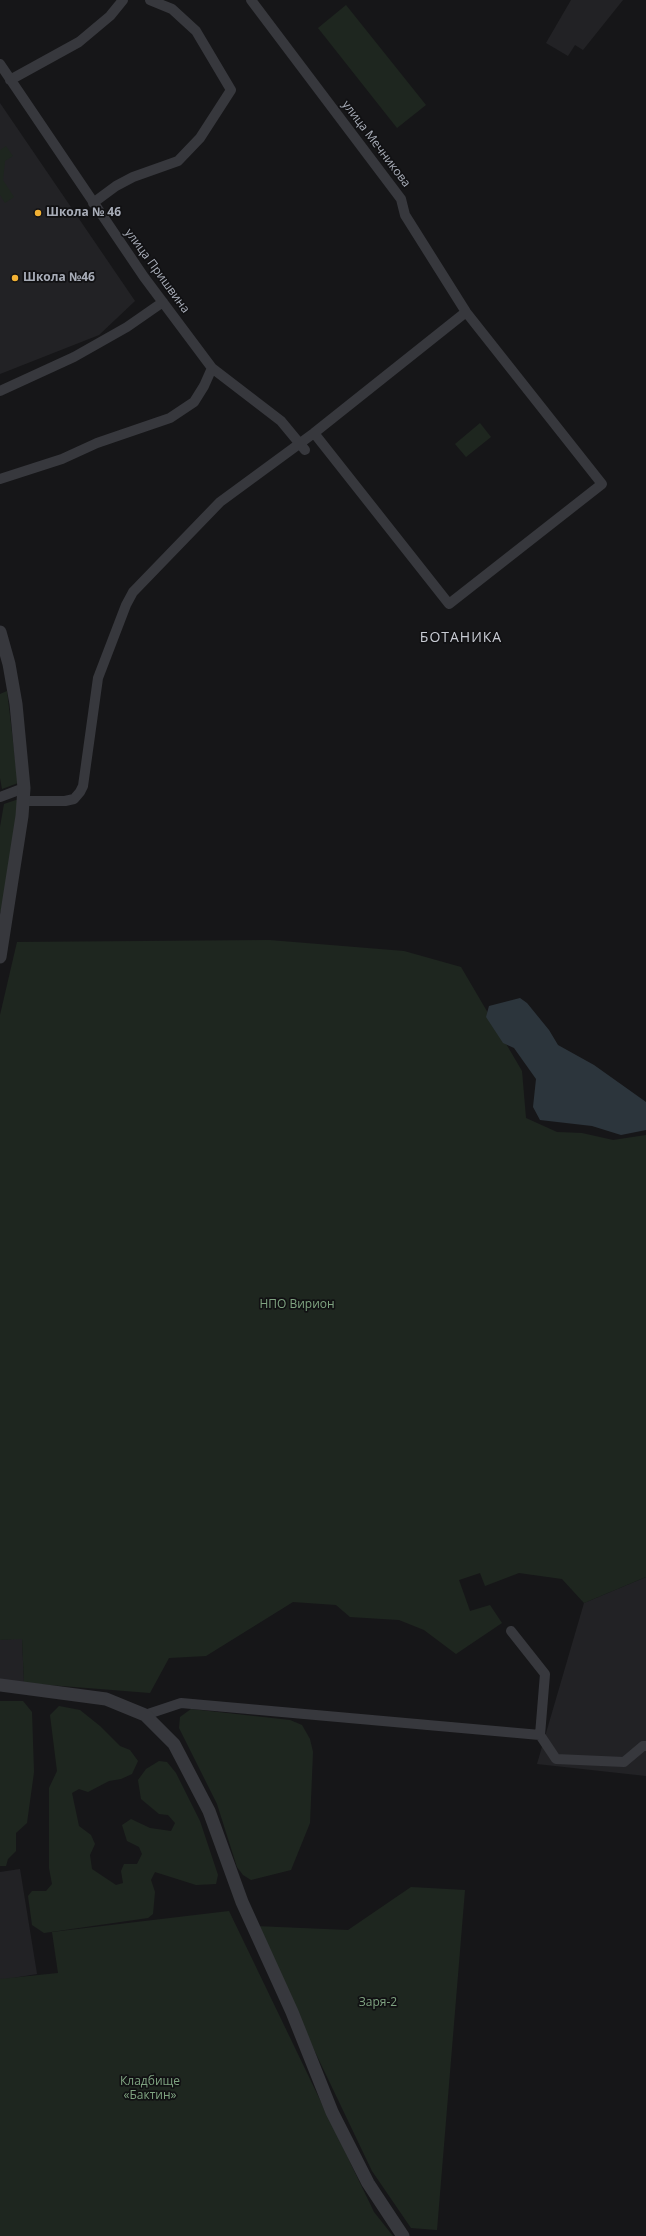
<!DOCTYPE html>
<html>
<head>
<meta charset="utf-8">
<style>
  body { margin:0 }
  canvas { display:block; background:#161618 }
</style>
</head>
<body>
<canvas width="646" height="2236"></canvas>
<script>
const ctx = document.querySelector('canvas').getContext('2d');
ctx.lineJoin = 'round';
function fill(path, color) { ctx.fillStyle = color; ctx.fill(path, 'evenodd'); }
const poly = rows => new Path2D(rows.map(r => 'M' + r).join(''));
function stroke(path, color, width, dash) { ctx.strokeStyle = color; ctx.lineWidth = width; ctx.lineCap = dash ? 'butt' : 'round'; ctx.setLineDash(dash || []); ctx.stroke(path); }
function write(font, color, halo, rows, align = 'center') {
  ctx.font = font + ' "Open Sans",sans-serif'; ctx.lineWidth = 3.5; ctx.setLineDash([]); ctx.textBaseline = 'middle'; ctx.strokeStyle = halo; ctx.fillStyle = color; for (const [text, x, y, turn = 0] of rows) {
    ctx.save(); ctx.translate(x, y); ctx.rotate((+turn || 0) * Math.PI / 180); ctx.textAlign = isNaN(turn) ? turn : align; if (halo) ctx.strokeText(text, 0, 0); ctx.fillText(text, 0, 0); ctx.restore();
  }
}
fill(poly([
  [571,0,623,0,583,50,575,45,568,56,546,43],
  [0,103,135,301,99,335,0,374],
  [646,1577,646,1776,537,1764,584,1603],
  [22,1638,24,1683,0,1681,0,1640],
  [20,1869,37,1974,0,1980,0,1872]
]), '#222225');
fill(poly([
  [346,5,426,105,397,128,318,28],
  [6,146,13,156,5,161,3,180,14,197,5,203,0,195,0,150],
  [480,423,491,437,466,457,455,444],
  [7,691,18,783,2,789,0,778,0,694],
  [19,799,9,886,0,913,0,827,4,804],
  [269,940,404,951,461,967,522,1071,526,1118,557,1132,582,1133,613,1140,646,1135,646,1577,584,1603,562,1579,519,1573,485,1586,480,1573,459,1580,470,1611,490,1605,502,1623,456,1654,424,1630,399,1620,350,1617,336,1605,293,1602,206,1656,169,1658,150,1693,24,1683,22,1639,0,1640,0,1015,17,942],
  [0,1701,23,1701,32,1712,34,1772,27,1823,16,1833,16,1851,8,1859,6,1866,0,1866],
  [59,1706,80,1710,100,1726,120,1746,130,1750,138,1761,132,1774,121,1779,109,1781,88,1792,79,1789,72,1793,79,1826,91,1835,95,1844,90,1855,92,1869,116,1885,123,1883,121,1871,124,1864,137,1864,142,1854,139,1847,127,1841,122,1825,131,1819,150,1828,171,1831,175,1823,168,1815,159,1814,141,1799,138,1780,146,1769,159,1761,167,1762,176,1773,200,1821,218,1875,216,1884,196,1885,155,1872,151,1880,155,1892,153,1914,148,1918,44,1933,32,1925,28,1896,32,1891,46,1891,52,1884,49,1868,49,1788,57,1771,50,1715],
  [191,1709,290,1720,302,1725,310,1739,313,1752,310,1823,291,1870,251,1880,243,1875,237,1867,217,1804,179,1728,180,1717],
  [411,1887,465,1890,437,2230,411,2228,372,2171,255,1926,348,1930],
  [229,1911,374,2212,393,2236,0,2236,0,1979,58,1973,52,1932]
]), '#1e261f');
fill(poly([
  [520,998,527,1003,549,1030,558,1045,594,1065,646,1102,646,1130,621,1135,592,1126,540,1120,533,1107,536,1079,514,1048,503,1043,486,1017,489,1006]
]), '#2c353c');
stroke(poly([
  [251,0,401,199,405,215,466,312,602,484,449,604,314,433],
  [0,64,144,277,212,368,281,421,305,450],
  [10,80,79,42,110,16,123,0],
  [93,203,116,186,133,177,178,161,200,138,231,90,196,31,172,9,150,0],
  [0,391,74,357,127,327,163,302],
  [0,479,62,459,97,443,170,418,194,402,204,386,212,368],
  [0,797,24,788],
  [23,801,65,801,74,799,80,792,83,786,98,678,126,605,133,592,220,502,314,433,466,312],
  [511,1631,545,1674,540,1735,556,1759,624,1762,643,1746,646,1746],
  [145,1715,181,1703,540,1735]
]), '#37383d', 10);
stroke(poly([
  [0,632,9,664,16,704,24,788,22,816,0,957],
  [0,1685,106,1699,145,1715,174,1744,209,1811,242,1902,292,2012,332,2112,368,2183,403,2236]
]), '#37383d', 13);
for (const [x, y, r, color] of [
  [38,213,4,"#f2b134"],
  [15,278,4,"#f2b134"]
]) { const dot = new Path2D(); dot.arc(x, y, r, 0, 2 * Math.PI); ctx.fillStyle = color; ctx.fill(dot); stroke(dot, '#111113', 1.5); }
write('12px', '#a8adb8', '#111113', [
  ["улица Мечникова",376,144,53],
  ["улица Пришвина",157,271,54]
]);
write('bold 12px', '#a8adb8', '#111113', [
  ["Школа № 46",46,213],
  ["Школа №46",23,278]
], 'left');
write('12px', '#7fa381', '#111113', [
  ["НПО Вирион",297,1305],
  ["Заря-2",378,2003],
  ["Кладбище",150,2082],
  ["«Бактин»",150,2096]
]);
ctx.letterSpacing = '1px';
write('14px', '#c9ccd4', '#111113', [
  ["БОТАНИКА",461,638]
]);
ctx.letterSpacing = '0px';
</script>
</body>
</html>
